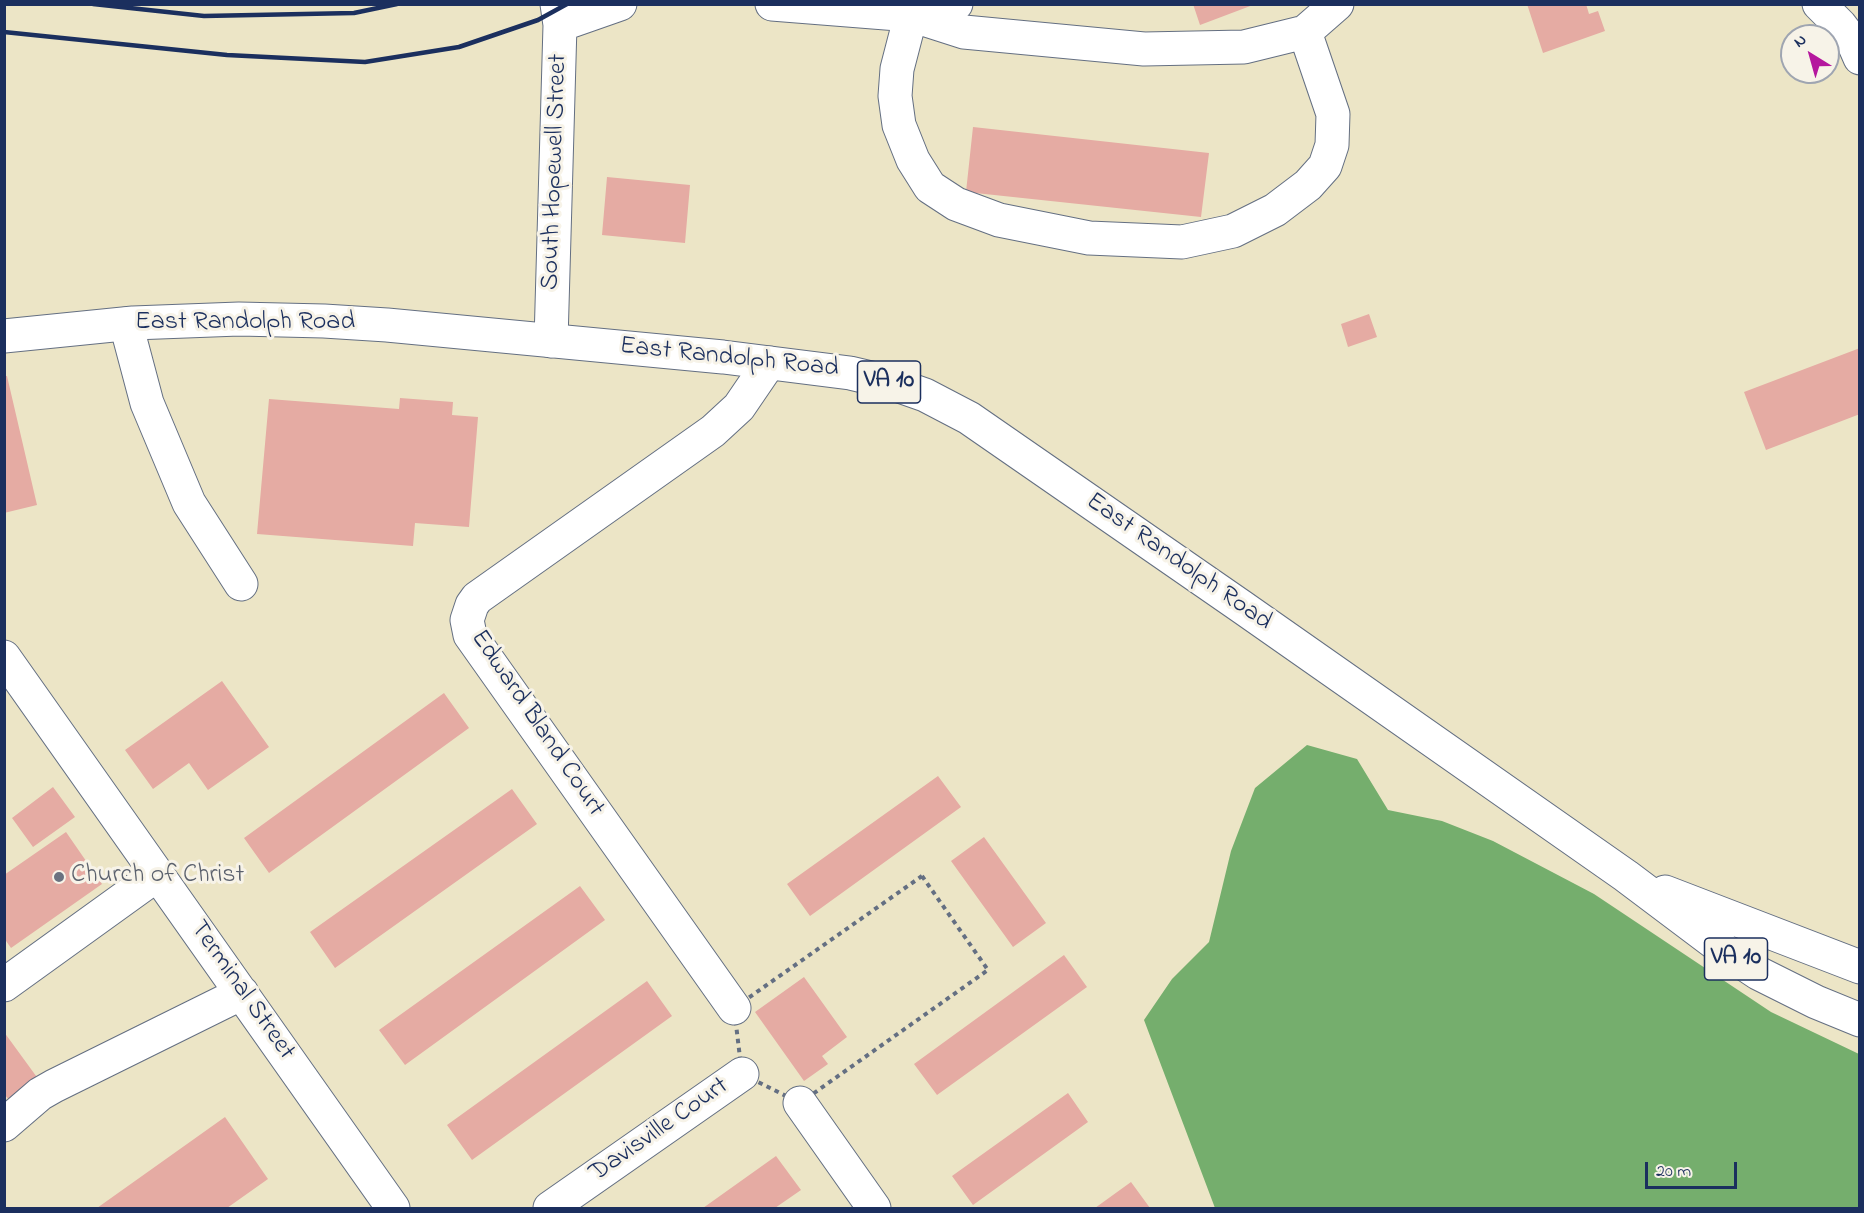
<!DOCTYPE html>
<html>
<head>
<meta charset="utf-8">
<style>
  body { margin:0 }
  #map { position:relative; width:1864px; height:1213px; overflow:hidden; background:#ece5c6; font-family:"Indie Flower",sans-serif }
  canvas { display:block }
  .frame { position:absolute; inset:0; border:6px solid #1b2f5e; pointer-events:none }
  .north { position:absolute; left:1780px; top:24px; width:60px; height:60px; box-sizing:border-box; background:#f7f3e8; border:2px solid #9fa5b1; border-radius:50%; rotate:323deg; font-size:16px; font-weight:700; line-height:24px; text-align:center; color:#1b2f5e }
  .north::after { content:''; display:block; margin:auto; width:21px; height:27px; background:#b5179e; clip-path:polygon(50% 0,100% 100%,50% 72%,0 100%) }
  .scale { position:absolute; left:1645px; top:1162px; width:92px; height:27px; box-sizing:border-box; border:3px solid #1b2f5e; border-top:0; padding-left:8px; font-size:18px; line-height:21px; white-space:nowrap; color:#1b2f5e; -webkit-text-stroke:4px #f7f3e8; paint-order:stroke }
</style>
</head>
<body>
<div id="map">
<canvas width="1864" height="1213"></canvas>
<div class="frame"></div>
<div class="north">N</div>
<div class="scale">20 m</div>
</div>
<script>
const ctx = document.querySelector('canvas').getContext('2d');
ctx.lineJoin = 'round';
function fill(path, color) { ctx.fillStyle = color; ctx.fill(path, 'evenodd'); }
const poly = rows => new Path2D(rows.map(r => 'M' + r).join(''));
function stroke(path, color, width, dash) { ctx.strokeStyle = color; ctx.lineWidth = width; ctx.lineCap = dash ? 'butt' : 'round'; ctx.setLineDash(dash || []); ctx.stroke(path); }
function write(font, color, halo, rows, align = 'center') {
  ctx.font = font + ' "Indie Flower",sans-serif'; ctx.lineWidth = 6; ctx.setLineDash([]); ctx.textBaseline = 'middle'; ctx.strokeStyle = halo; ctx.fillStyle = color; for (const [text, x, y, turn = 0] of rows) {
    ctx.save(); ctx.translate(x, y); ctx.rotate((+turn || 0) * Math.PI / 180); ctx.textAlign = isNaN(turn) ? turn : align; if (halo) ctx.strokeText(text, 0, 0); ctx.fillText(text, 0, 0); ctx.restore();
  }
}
fill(poly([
  [1307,745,1357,759,1388,810,1442,821,1493,841,1594,894,1771,1012,1859,1054,1859,1208,1215,1208,1144,1020,1172,979,1209,942,1231,851,1255,788]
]), '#75ae6d');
fill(poly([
  [1193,4,1253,4,1253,5,1200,25],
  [1527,4,1586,4,1589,14,1598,11,1605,31,1543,53],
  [973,127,1209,153,1201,217,966,192],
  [607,177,690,185,685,243,602,235],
  [1369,314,1377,337,1348,347,1341,324],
  [1860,348,1860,414,1766,450,1744,392],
  [4,376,7,376,37,505,4,513],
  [400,398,453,402,452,415,478,417,469,527,415,523,413,546,257,534,269,399,399,409],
  [222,681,269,747,208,790,189,763,153,789,125,750],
  [444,693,469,728,269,873,244,838],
  [938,776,961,807,810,916,787,884],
  [53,787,75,817,33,847,12,818],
  [512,789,537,824,335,968,310,932],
  [66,832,102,884,11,948,4,938,4,875],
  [984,837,1046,923,1013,947,951,861],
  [580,886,605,920,405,1065,379,1030],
  [1064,955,1087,987,937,1095,914,1064],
  [804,977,847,1037,822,1056,828,1064,804,1081,755,1012],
  [647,981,672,1016,472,1160,447,1125],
  [4,1032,39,1080,10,1101,4,1094],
  [1068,1093,1088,1122,973,1205,952,1176],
  [225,1117,268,1179,227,1208,97,1208],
  [776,1156,801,1190,775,1208,703,1208],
  [1131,1182,1150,1208,1095,1208]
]), '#e5aba3');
const minor = poly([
  [772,4,911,15,931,12,956,4],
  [1819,4,1840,25,1853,42,1860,58],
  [560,25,620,4],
  [1305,32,1244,47,1144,49,964,32,911,15,897,69,895,96,899,125,913,160,930,187,956,204,999,220,1089,238,1182,242,1233,231,1275,210,1308,185,1325,166,1332,145,1333,114,1305,32,1337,4],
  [126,324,147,403,189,503,241,584],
  [551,341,560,25,557,4],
  [4,657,393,1208],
  [4,985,158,874],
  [734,1008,470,635,467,620,472,605,477,598,713,431,739,407,769,363],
  [800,1103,874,1208],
  [4,1125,40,1094,54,1086,242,993],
  [550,1208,742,1074]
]);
const highway = poly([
  [4,336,133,323,239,319,324,321,387,325,723,357,850,373,888,382,925,395,969,418,1242,607,1626,876,1731,955,1758,973,1816,1002,1860,1020],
  [1665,892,1860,967]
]);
stroke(minor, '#646f82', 35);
stroke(highway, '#646f82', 35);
stroke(poly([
  [922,876,988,970,800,1103,742,1074,734,1008,922,876]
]), '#646f82', 4, [4.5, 4.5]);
stroke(minor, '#fff', 33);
stroke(highway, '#fff', 33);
stroke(poly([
  [93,4,204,16,354,13,397,4],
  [4,32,227,55,365,62,459,47,538,20,567,4]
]), '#1b2f5e', 4.5);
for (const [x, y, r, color] of [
  [59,877,6,"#6b7280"]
]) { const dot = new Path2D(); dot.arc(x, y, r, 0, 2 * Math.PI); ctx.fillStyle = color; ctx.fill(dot); stroke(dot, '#f7f3e8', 2); }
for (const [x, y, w] of [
  [889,382,63],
  [1736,959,63]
]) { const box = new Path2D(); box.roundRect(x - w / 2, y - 21, w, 42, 4.5); ctx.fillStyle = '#f7f3e8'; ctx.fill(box); stroke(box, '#1b2f5e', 1.5); }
write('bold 24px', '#1b2f5e', null, [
  ["VA 10",889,382],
  ["VA 10",1736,959]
]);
write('26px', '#1b2f5e', '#f7f3e8', [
  ["South Hopewell Street",556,172,-88],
  ["East Randolph Road",245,324],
  ["East Randolph Road",729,359,6],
  ["East Randolph Road",1178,563,35],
  ["Edward Bland Court",536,724,56],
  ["Terminal Street",241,991,55],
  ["Davisville Court",660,1131,-35]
]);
write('26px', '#5b616d', '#f7f3e8', [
  ["Church of Christ",71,877]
], 'left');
</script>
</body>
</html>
